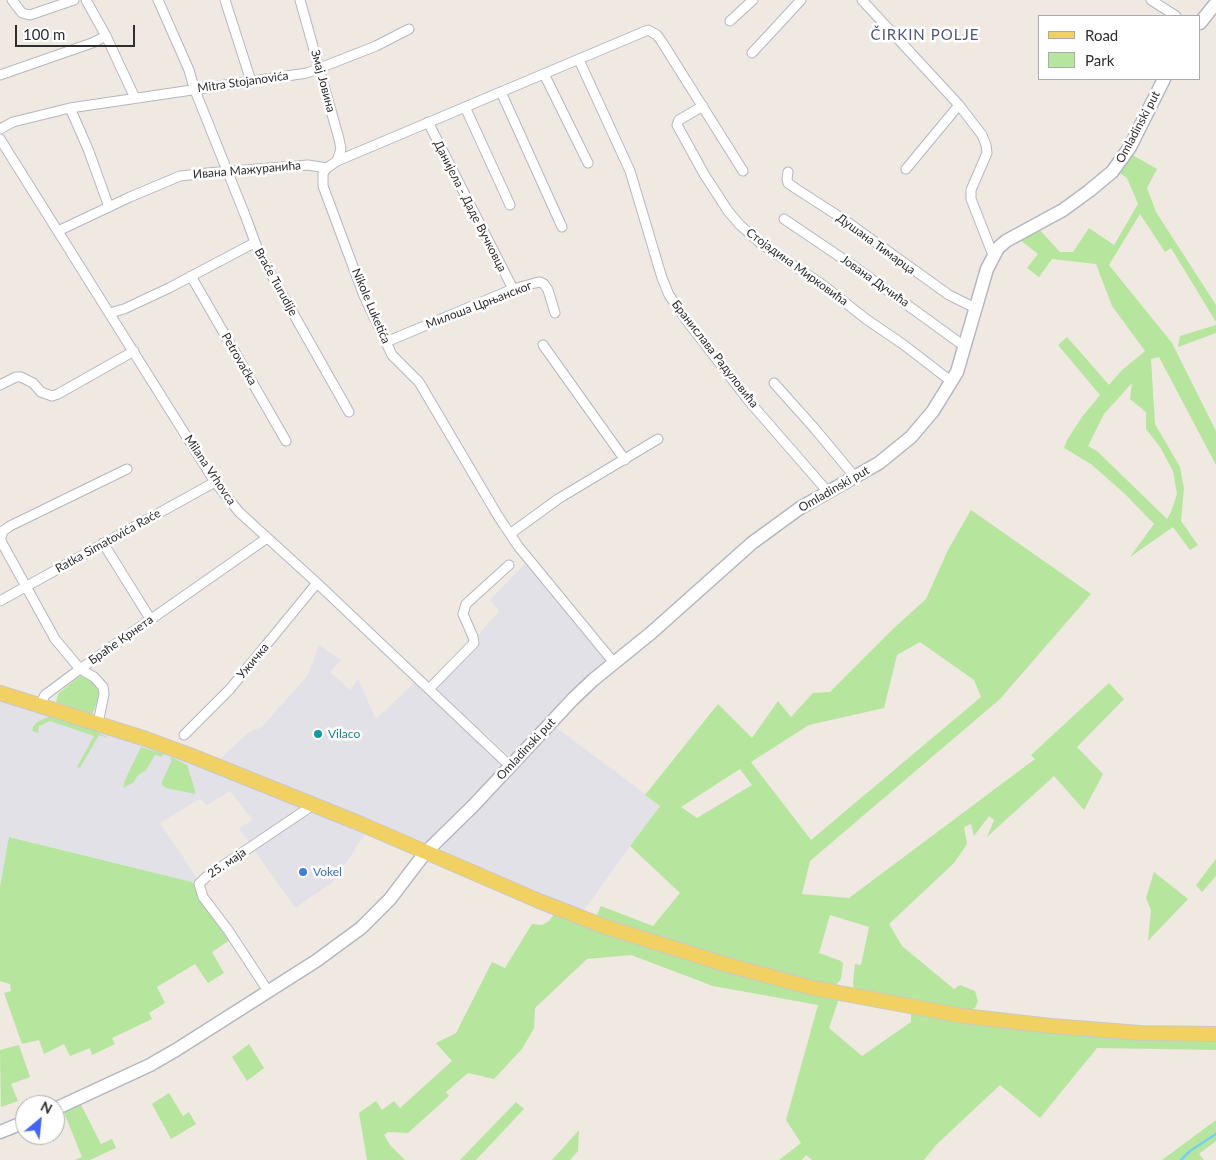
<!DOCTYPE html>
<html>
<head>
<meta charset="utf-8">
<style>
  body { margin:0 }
  #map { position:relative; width:1216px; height:1160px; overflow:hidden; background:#efe9e1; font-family:Lato,sans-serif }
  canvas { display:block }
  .legend { position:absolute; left:1038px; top:15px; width:162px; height:65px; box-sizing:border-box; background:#fff; border:1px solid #ababab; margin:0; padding:6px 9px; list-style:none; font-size:15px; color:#2e2e2e }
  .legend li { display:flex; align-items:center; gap:10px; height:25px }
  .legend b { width:25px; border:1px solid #ababab }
  .north { position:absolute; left:15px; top:1095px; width:50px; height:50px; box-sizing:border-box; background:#fff; border:1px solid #ababab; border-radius:50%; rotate:28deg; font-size:14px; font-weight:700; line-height:20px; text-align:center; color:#2e2e2e }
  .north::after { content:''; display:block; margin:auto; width:18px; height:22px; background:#4264fb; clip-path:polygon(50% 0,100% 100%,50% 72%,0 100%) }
  .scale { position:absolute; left:15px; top:25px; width:120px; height:22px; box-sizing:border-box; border:2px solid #2e2e2e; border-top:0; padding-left:6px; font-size:15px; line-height:18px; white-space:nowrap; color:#2e2e2e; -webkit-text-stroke:4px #fff; paint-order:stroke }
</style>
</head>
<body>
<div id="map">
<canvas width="1216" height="1160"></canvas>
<ul class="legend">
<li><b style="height:6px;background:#f2d163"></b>Road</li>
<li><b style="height:14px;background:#b6e59e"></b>Park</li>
</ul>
<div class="north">N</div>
<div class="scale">100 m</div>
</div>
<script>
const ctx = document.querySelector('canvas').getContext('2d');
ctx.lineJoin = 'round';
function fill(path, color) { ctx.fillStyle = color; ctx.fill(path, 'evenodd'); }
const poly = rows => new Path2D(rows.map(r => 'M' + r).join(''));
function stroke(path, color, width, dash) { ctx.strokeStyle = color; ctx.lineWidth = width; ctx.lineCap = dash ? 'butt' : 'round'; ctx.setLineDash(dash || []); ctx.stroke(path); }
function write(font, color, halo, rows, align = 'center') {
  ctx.font = font + ' Lato,sans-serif'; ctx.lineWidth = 5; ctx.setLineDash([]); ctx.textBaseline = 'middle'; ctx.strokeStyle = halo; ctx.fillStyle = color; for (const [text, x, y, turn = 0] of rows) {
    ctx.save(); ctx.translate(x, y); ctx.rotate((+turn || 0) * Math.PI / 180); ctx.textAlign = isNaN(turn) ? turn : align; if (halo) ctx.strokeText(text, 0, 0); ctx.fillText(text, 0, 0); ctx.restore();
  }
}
fill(poly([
  [526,563,607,661,511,757,436,689,477,644,479,641,477,636,499,611,490,600],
  [319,645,341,660,330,672,350,690,358,679,376,719,416,681,496,756,499,764,499,772,435,838,424,842,219,760,249,732,262,727,308,675],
  [0,699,163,751,366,833,333,882,295,908,239,828,253,820,230,791,207,805,200,799,160,823,198,879,192,882,10,837,0,887],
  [554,726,660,805,582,913,445,854,442,848,445,842]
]), '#e3e1e8');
fill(poly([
  [1129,153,1157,169,1147,188,1156,212,1216,305,1216,322,1171,248,1165,252,1140,214,1109,265,1172,343,1216,431,1216,465,1159,357,1151,359,1155,424,1180,467,1184,488,1181,521,1198,545,1190,550,1173,527,1130,557,1154,524,1125,494,1091,464,1064,448,1067,440,1082,417,1100,395,1058,345,1067,337,1109,385,1121,371,1145,351,1112,306,1096,264,1052,259,1039,277,1027,268,1038,254,1019,239,1038,228,1060,252,1073,252,1089,228,1114,245,1138,204,1127,178,1118,172],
  [1132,383,1130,399,1146,412,1146,429,1160,447,1173,471,1177,494,1171,512,1167,519,1097,451,1088,446,1104,414],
  [1216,325,1216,333,1178,347,1180,336],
  [971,510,1091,594,1000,699,810,861,802,894,849,898,1035,759,1031,755,1109,683,1124,699,1077,747,1103,774,1084,810,1054,776,987,837,994,820,989,816,974,836,971,824,964,827,967,844,954,863,889,924,902,946,954,989,960,985,975,991,978,1001,975,1008,970,1010,922,1004,854,991,853,982,855,964,861,965,869,927,830,915,819,953,841,961,843,963,841,979,834,987,789,977,595,919,601,906,653,926,680,893,630,846,660,806,645,795,718,704,752,738,778,701,791,717,813,693,830,692,894,628,926,599,948,550],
  [920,642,974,680,981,697,811,840,751,762,809,725,884,708,897,655],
  [740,769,752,785,697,818,681,807],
  [86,675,100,687,100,694,93,713,91,714,61,705,56,702,58,694,80,676],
  [48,717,54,717,101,732,100,734,107,737,107,738,99,735,80,768,77,767,94,736,50,721,39,726,38,733,32,731,33,727,37,722],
  [141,747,164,754,162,757,155,755,146,770,137,776,134,782,123,788,125,780],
  [171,757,187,765,195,790,195,794,166,788,162,785,162,782,172,760,170,759],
  [9,837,192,882,231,939,212,952,224,973,208,983,195,964,157,987,165,1003,149,1013,152,1019,112,1038,115,1044,92,1055,90,1048,70,1056,64,1044,44,1054,39,1040,22,1044,4,993,11,991,10,984,0,981,0,887],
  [1216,859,1216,876,1202,892,1196,885],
  [1154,872,1188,899,1148,941,1151,910,1146,898],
  [555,913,839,998,829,1028,862,1056,911,1022,911,1012,1216,1038,1216,1050,1097,1048,1040,1118,1000,1085,936,1145,924,1160,812,1160,806,1155,802,1160,779,1160,801,1143,786,1120,818,1005,713,986,631,955,587,959,535,1008,534,1028,522,1049,494,1079,468,1073,446,1092,449,1096,408,1133,388,1132,384,1135,390,1145,405,1160,367,1160,359,1113,376,1101,382,1110,394,1101,400,1108,452,1061,436,1043,456,1033,492,962,505,968,532,924,542,925,549,921],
  [249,1044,264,1068,247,1081,232,1057],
  [19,1045,30,1077,11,1084,18,1101,1,1107,0,1050],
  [169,1093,183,1116,189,1112,196,1124,171,1139,152,1104],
  [516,1102,524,1109,476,1160,460,1160],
  [80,1103,101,1144,112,1139,116,1148,90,1160,75,1160,82,1157,63,1110],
  [1216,1120,1216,1141,1199,1154,1204,1160,1162,1160],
  [579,1130,578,1151,570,1160,552,1160]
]), '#b6e59e');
stroke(poly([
  [1181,1160,1190,1151,1216,1134]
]), '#75cff0', 2.5);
const street = poly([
  [12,0,22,13,30,15,74,0],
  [86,0,106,36,135,98],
  [158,0,189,70,194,88,245,215,259,253,349,412],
  [225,0,251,81],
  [300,0,339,139,341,149,337,161],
  [862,0,959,105,982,135,986,145,987,153,971,190,971,199,993,255],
  [1151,0,1176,16],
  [730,21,753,0],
  [752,53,801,0],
  [579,60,630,171,662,278,669,295,687,321,748,400,828,492],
  [544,74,588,163],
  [0,75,92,43,106,36],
  [501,92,562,227],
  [703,106,679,120,677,125,704,174,728,211,740,225,760,243,823,285,866,319,904,345,952,382],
  [465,107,510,205],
  [70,108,88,149,109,207],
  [428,122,513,289],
  [0,129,13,122,70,108,307,73,376,46,409,29],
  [0,139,215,482,239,512,317,583,510,766],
  [906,169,959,105],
  [788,172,787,179,788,183,795,188,843,219,949,295,975,308],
  [784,219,852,265,964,346],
  [58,231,130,197,180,176,207,173,308,165,327,168],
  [191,276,286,441],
  [110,313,124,309,169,288,254,243],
  [386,342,513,289,535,283,540,282,544,284,548,290,555,313],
  [543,345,625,460],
  [774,383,815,429,855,477],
  [0,385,16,377,21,377,33,383,41,392,52,396,58,394,134,351],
  [510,534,558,499,658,439],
  [0,535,2,543,55,639,80,669,267,538],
  [1,537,3,531,10,526,127,469],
  [103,543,151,620],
  [0,601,215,482],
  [615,664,518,546,498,516,419,382,392,355,364,296,323,186,323,173,327,168,337,161,648,30,657,35,662,42,743,171],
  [429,689,474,643,473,637,463,614,466,604,509,565],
  [40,705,45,695,80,669,94,677,103,687,104,694,98,723],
  [184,735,230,689,317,583],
  [268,991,228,930,203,897,199,884,206,877,313,805]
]);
const secondary = poly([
  [1200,23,1216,3],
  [55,1109,150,1065,176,1050,316,961,361,928,390,899,425,853,473,806,573,699,593,680,651,633,752,543,800,508,879,463,911,437,933,411,957,372,987,269,998,248,1006,241,1063,210,1089,191,1112,172,1130,147,1164,79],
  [0,1132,25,1122]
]);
const primary = poly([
  [0,693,146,739,192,756,361,824,539,901,603,926,724,964,813,988,963,1016,1051,1026,1140,1033,1216,1034]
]);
stroke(street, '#b4b7c1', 11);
stroke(secondary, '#b4b7c1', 15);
stroke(primary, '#c9c9c9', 16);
stroke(street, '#fff', 9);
stroke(secondary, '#fff', 12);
stroke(primary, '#f2d163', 14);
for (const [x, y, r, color] of [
  [318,734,5,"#0f9aa8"],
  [303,872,5,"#3f7fe0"]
]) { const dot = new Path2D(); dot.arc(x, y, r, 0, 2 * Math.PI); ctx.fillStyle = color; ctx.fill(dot); stroke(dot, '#fff', 2); }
write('12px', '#2e2e2e', '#fff', [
  ["Змај Јовина",323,81,75],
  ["Mitra Stojanovića",243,82,-8],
  ["Omladinski put",1138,127,-62],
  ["Ивана Мажуранића",247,170,-5],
  ["Данијела - Даде Вучковца",470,206,63],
  ["Душана Тимарца",876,244,36],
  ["Стојадина Мирковића",797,267,36],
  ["Јована Дучића",875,281,35],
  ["Braće Turudije",276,282,61],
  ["Милоша Црњанског",479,305,-21],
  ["Nikole Luketića",371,306,67],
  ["Бранислава Радуловића",715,354,52],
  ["Petrovačka",239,359,60],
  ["Milana Vrhovca",210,470,56],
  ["Omladinski put",834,489,-30],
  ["Ratka Simatovića Raće",108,541,-29],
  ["Браће Крнета",121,640,-35],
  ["Ужичка",253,661,-50],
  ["Omladinski put",526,749,-47],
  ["25. маја",227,863,-34]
]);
write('12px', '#0d838f', '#fff', [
  ["Vilaco",328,734]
], 'left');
write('12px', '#366cbe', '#fff', [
  ["Vokel",313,872]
], 'left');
ctx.letterSpacing = '1px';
write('15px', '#4d5680', '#fff', [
  ["ČIRKIN POLJE",925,35]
]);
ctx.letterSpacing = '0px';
</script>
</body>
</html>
